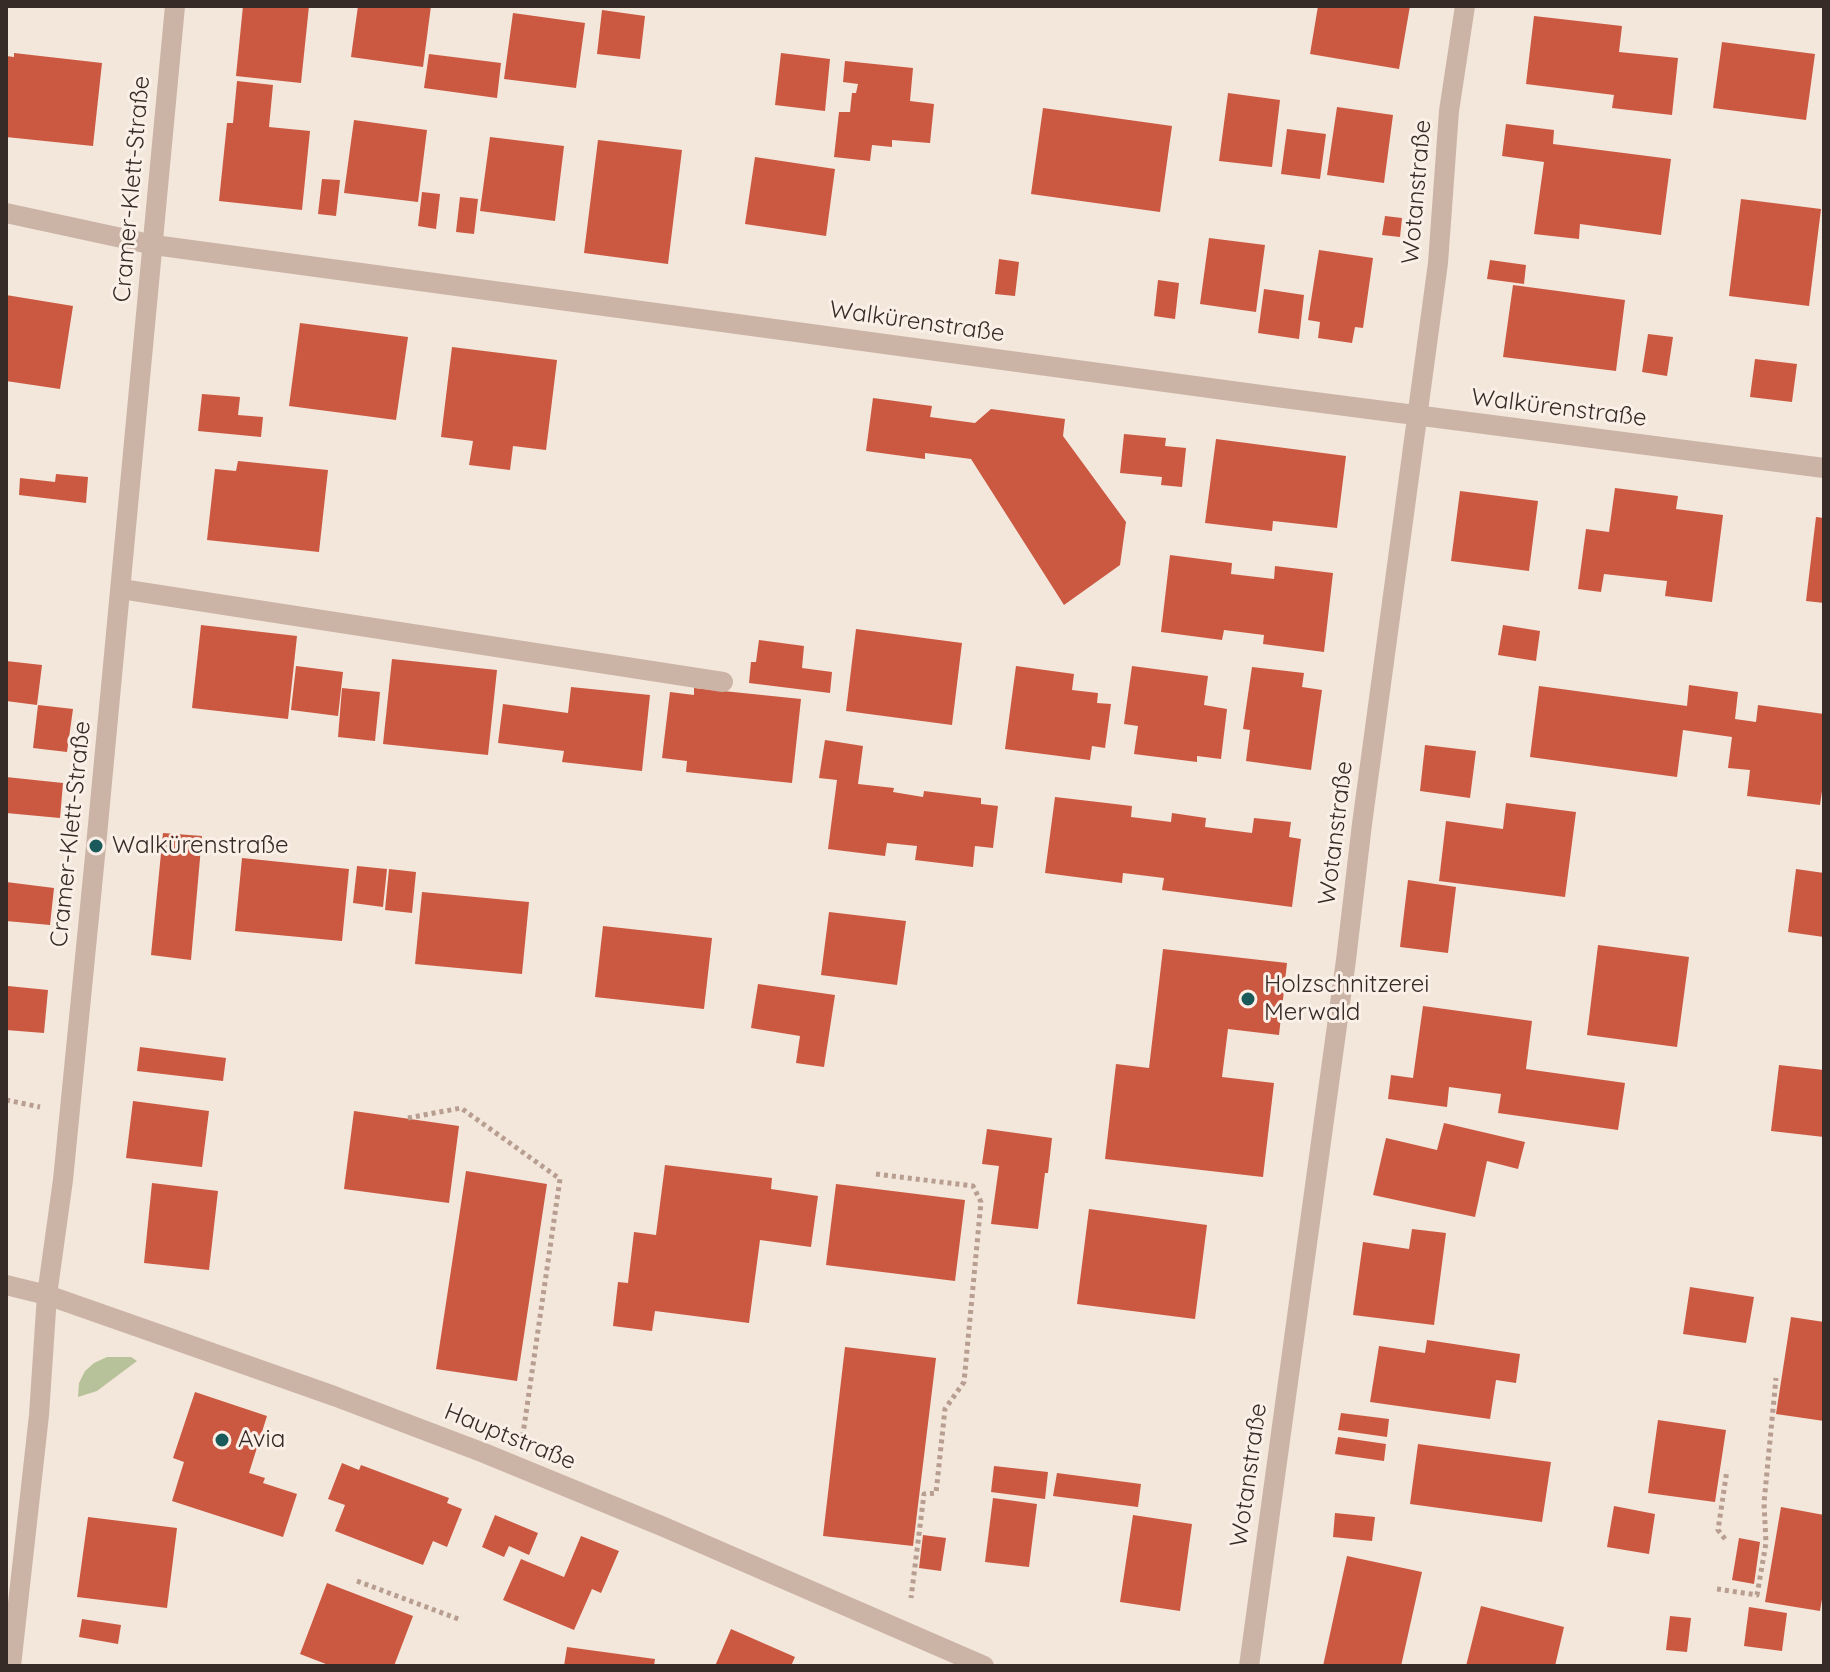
<!DOCTYPE html>
<html>
<head>
<meta charset="utf-8">
<style>
  body { margin:0 }
  #map { position:relative; width:1830px; height:1672px; overflow:hidden; background:#f3e6db; font-family:Quicksand,sans-serif }
  canvas { display:block }
  .frame { position:absolute; inset:0; border:8px solid #372b27; pointer-events:none }
</style>
</head>
<body>
<div id="map">
<canvas width="1830" height="1672"></canvas>
<div class="frame"></div>
</div>
<script>
const ctx = document.querySelector('canvas').getContext('2d');
ctx.lineJoin = 'round';
function fill(path, color) { ctx.fillStyle = color; ctx.fill(path, 'evenodd'); }
const poly = rows => new Path2D(rows.map(r => 'M' + r).join(''));
function stroke(path, color, width, dash) { ctx.strokeStyle = color; ctx.lineWidth = width; ctx.lineCap = dash ? 'butt' : 'round'; ctx.setLineDash(dash || []); ctx.stroke(path); }
function write(font, color, halo, rows, align = 'center') {
  ctx.font = font + ' Quicksand,sans-serif'; ctx.lineWidth = 6; ctx.setLineDash([]); ctx.textBaseline = 'middle'; ctx.strokeStyle = halo; ctx.fillStyle = color; for (const [text, x, y, turn = 0] of rows) {
    ctx.save(); ctx.translate(x, y); ctx.rotate((+turn || 0) * Math.PI / 180); ctx.textAlign = isNaN(turn) ? turn : align; if (halo) ctx.strokeText(text, 0, 0); ctx.fillText(text, 0, 0); ctx.restore();
  }
}
fill(poly([
  [107,1357,131,1357,137,1361,97,1391,78,1397,79,1383,85,1371,94,1363]
]), '#b8c29a');
fill(poly([
  [243,6,309,6,301,83,236,76],
  [358,6,431,6,423,67,351,57],
  [1318,6,1410,6,1399,69,1310,54],
  [602,10,645,16,640,59,597,54],
  [513,13,585,23,576,88,504,79],
  [1534,16,1622,26,1619,52,1678,58,1672,115,1612,108,1614,95,1526,84],
  [1722,42,1815,54,1806,120,1713,108],
  [14,53,102,63,93,146,6,137,8,113,6,112,6,56,14,57],
  [781,53,830,59,825,111,775,105],
  [429,54,501,63,497,98,424,88],
  [845,61,913,68,910,101,934,104,930,143,892,140,892,147,872,145,870,161,834,157,839,112,850,112,852,93,856,93,858,84,843,82],
  [237,81,273,85,269,127,310,131,302,210,219,201,227,123,233,123],
  [1228,93,1280,100,1272,167,1219,161],
  [1337,107,1393,115,1384,183,1327,175],
  [1043,108,1172,126,1160,212,1031,194],
  [354,120,427,130,418,202,344,193],
  [1506,124,1554,130,1553,144,1671,159,1661,235,1580,224,1579,239,1534,234,1544,162,1502,156],
  [1287,129,1326,134,1320,179,1281,174],
  [490,137,564,146,555,221,480,211],
  [598,140,682,150,668,264,584,253],
  [755,157,835,169,826,236,745,224],
  [322,179,340,180,336,216,318,214],
  [422,192,440,194,436,229,418,226],
  [460,197,478,199,474,234,456,232],
  [1741,199,1821,209,1809,306,1729,296],
  [1385,216,1402,218,1400,237,1382,235],
  [1209,238,1265,245,1256,312,1200,304],
  [1319,250,1373,258,1363,328,1355,327,1352,343,1318,338,1320,322,1308,320],
  [999,259,1019,262,1015,296,995,294],
  [1490,260,1526,265,1524,284,1487,279],
  [1158,280,1179,283,1175,319,1154,316],
  [1513,285,1625,300,1616,371,1503,357],
  [1264,289,1304,295,1299,339,1258,333],
  [6,295,73,306,60,389,6,381],
  [300,323,408,337,396,420,289,406],
  [1648,334,1673,337,1667,376,1642,372],
  [452,347,557,360,546,450,513,446,510,470,469,465,473,441,441,437],
  [1755,359,1797,364,1792,402,1750,397],
  [202,394,240,397,238,415,263,417,261,437,198,431],
  [873,398,932,406,930,417,975,423,991,409,1065,419,1063,436,1126,522,1120,565,1064,605,971,459,925,453,925,459,866,451],
  [1124,434,1166,438,1165,446,1186,448,1182,487,1161,485,1162,477,1120,473],
  [1216,439,1346,456,1337,528,1273,521,1272,531,1205,523],
  [238,461,328,470,319,552,207,540,215,469,236,471],
  [56,474,88,477,86,503,19,495,20,478,55,482],
  [1615,488,1678,496,1676,509,1723,515,1712,602,1665,596,1667,581,1604,574,1601,592,1578,589,1586,529,1609,532],
  [1460,491,1538,501,1529,571,1451,561],
  [1816,517,1824,518,1824,603,1806,601],
  [1170,555,1232,563,1231,574,1274,579,1275,566,1333,573,1324,652,1263,644,1264,635,1224,630,1222,640,1161,632],
  [201,625,297,636,288,719,192,708],
  [1503,625,1540,631,1536,661,1498,655],
  [856,629,962,643,952,725,846,711],
  [759,640,804,646,802,668,832,672,830,693,749,683,751,662,756,662],
  [392,659,497,670,488,755,383,744],
  [6,661,42,665,37,705,6,701],
  [296,666,343,672,338,716,291,710],
  [1016,666,1074,674,1072,690,1098,693,1097,703,1111,704,1105,748,1092,746,1090,760,1005,749],
  [1132,666,1208,676,1204,705,1227,709,1221,759,1197,756,1197,762,1134,754,1138,726,1124,724],
  [1252,667,1304,673,1302,687,1322,690,1311,770,1246,761,1250,730,1243,729],
  [1689,685,1738,692,1735,719,1756,722,1758,705,1824,714,1824,791,1822,791,1820,805,1747,796,1750,770,1728,768,1732,737,1683,730,1677,777,1530,757,1539,686,1687,706],
  [571,687,650,695,642,771,562,762,564,751,498,743,503,704,568,713],
  [342,688,380,692,375,741,338,737],
  [694,688,801,699,792,783,686,772,687,761,662,758,670,692,694,695],
  [38,705,73,709,67,752,33,748],
  [825,740,863,746,858,784,894,788,893,792,923,797,924,791,981,798,981,804,998,806,993,848,975,846,973,867,915,860,917,846,887,843,885,856,828,849,837,780,819,778],
  [1425,745,1476,751,1470,798,1420,791],
  [6,777,63,783,60,818,6,813],
  [1055,797,1132,806,1131,817,1171,822,1172,813,1206,818,1205,827,1252,833,1254,818,1291,822,1289,837,1301,839,1292,907,1162,890,1164,878,1123,873,1122,883,1045,873],
  [1506,803,1576,812,1565,897,1439,881,1446,821,1503,829],
  [163,833,202,836,191,960,151,955],
  [242,858,349,869,342,941,235,931],
  [357,866,387,869,383,907,353,903],
  [389,869,416,872,412,913,385,910],
  [1796,869,1824,873,1824,937,1788,932],
  [1408,880,1456,887,1448,953,1400,947],
  [6,882,54,888,50,925,6,921],
  [422,892,529,902,522,974,415,964],
  [829,912,906,921,897,985,821,975],
  [603,926,712,938,704,1009,595,997],
  [1598,945,1689,957,1677,1047,1587,1035],
  [1163,949,1287,963,1279,1035,1228,1029,1222,1077,1274,1083,1263,1177,1105,1159,1116,1064,1149,1068],
  [758,984,835,995,824,1067,796,1063,800,1036,751,1028],
  [8,986,48,990,44,1033,6,1030],
  [1423,1006,1532,1021,1526,1069,1625,1083,1618,1130,1498,1113,1501,1094,1449,1087,1447,1107,1388,1099,1391,1075,1413,1078],
  [140,1047,226,1058,223,1081,137,1071],
  [1779,1065,1824,1070,1824,1137,1771,1131],
  [133,1101,209,1111,202,1167,126,1158],
  [354,1111,459,1126,449,1203,344,1189],
  [1444,1123,1525,1142,1518,1169,1487,1161,1475,1217,1373,1195,1386,1138,1437,1150],
  [987,1129,1052,1138,1048,1173,1045,1173,1038,1229,991,1224,999,1166,982,1164],
  [665,1165,772,1178,771,1189,818,1196,811,1247,760,1240,749,1323,655,1311,652,1331,613,1326,618,1282,628,1283,634,1232,656,1235],
  [466,1171,547,1184,517,1381,436,1369],
  [152,1183,218,1191,209,1270,144,1263],
  [836,1184,965,1200,955,1281,826,1265],
  [1089,1209,1207,1225,1195,1319,1077,1304],
  [1412,1229,1446,1233,1434,1325,1353,1315,1363,1242,1409,1249],
  [1690,1287,1754,1297,1746,1343,1683,1334],
  [1791,1317,1824,1322,1824,1421,1776,1414],
  [1427,1340,1520,1354,1516,1383,1496,1380,1490,1419,1370,1402,1379,1346,1425,1353],
  [845,1347,936,1358,913,1546,823,1536],
  [195,1392,267,1416,249,1473,265,1478,263,1483,297,1494,283,1537,172,1501,184,1462,173,1458],
  [1341,1413,1389,1419,1387,1437,1338,1430],
  [1658,1420,1726,1430,1715,1502,1648,1493],
  [1338,1437,1386,1444,1384,1461,1335,1454],
  [1418,1444,1551,1462,1542,1522,1410,1504],
  [342,1463,359,1470,361,1465,449,1498,447,1503,462,1509,447,1547,433,1541,423,1565,335,1531,345,1505,328,1499],
  [994,1466,1048,1472,1045,1499,991,1492],
  [1057,1473,1141,1484,1138,1507,1053,1496],
  [993,1498,1037,1504,1029,1567,985,1562],
  [1614,1506,1655,1514,1649,1554,1607,1547],
  [1781,1507,1824,1515,1824,1587,1820,1611,1765,1602],
  [1335,1513,1375,1517,1372,1541,1333,1537],
  [495,1515,538,1533,529,1555,509,1546,504,1557,482,1547],
  [1133,1515,1192,1524,1180,1611,1120,1602],
  [88,1517,177,1528,167,1608,77,1597],
  [923,1535,946,1538,941,1571,919,1568],
  [581,1536,619,1551,601,1593,592,1589,574,1630,503,1600,521,1559,564,1577],
  [1739,1538,1760,1542,1754,1584,1732,1580],
  [1347,1556,1422,1572,1401,1666,1323,1666],
  [327,1583,413,1616,394,1666,331,1666,300,1654],
  [1481,1606,1564,1627,1555,1666,1466,1666],
  [1749,1607,1787,1613,1782,1651,1744,1646],
  [1670,1616,1691,1618,1687,1652,1666,1650],
  [82,1619,121,1625,118,1644,79,1637],
  [731,1629,795,1657,791,1666,715,1666],
  [567,1647,655,1659,654,1666,564,1666]
]), '#cb5941');
stroke(poly([
  [6,1100,40,1107],
  [408,1118,461,1108,560,1179,523,1434],
  [876,1174,973,1186,981,1202,964,1382,945,1409,936,1493,924,1494,911,1598],
  [1725,1539,1718,1530,1727,1470],
  [357,1581,461,1620],
  [1717,1589,1757,1595,1766,1543,1764,1503,1776,1378]
]), '#b79e90', 5, [4, 4]);
stroke(poly([
  [121,589,723,682]
]), '#cbb4a6', 20);
stroke(poly([
  [6,213,154,245,1276,397,1824,468],
  [11,1666,39,1415,47,1295],
  [1249,1666,1346,960,1362,824,1438,263,1449,111,1465,6]
]), '#cbb4a6', 20);
stroke(poly([
  [6,1285,47,1295,181,1342,334,1396,484,1453,664,1527,984,1666],
  [47,1295,63,1180,96,846,175,6]
]), '#cbb4a6', 20);
for (const [x, y, r, color] of [
  [96,846,8,"#1b5a5a"],
  [1248,999,8,"#1b5a5a"],
  [222,1440,8,"#1b5a5a"]
]) { const dot = new Path2D(); dot.arc(x, y, r, 0, 2 * Math.PI); ctx.fillStyle = color; ctx.fill(dot); stroke(dot, '#faf0e7', 3); }
write('24px', '#372b27', '#faf0e7', [
  ["Cramer-Klett-Straße",132,189,-85],
  ["Wotanstraße",1417,192,-85],
  ["Walkürenstraße",917,322,8],
  ["Walkürenstraße",1559,408,7],
  ["Wotanstraße",1336,833,-83],
  ["Cramer-Klett-Straße",71,834,-84],
  ["Hauptstraße",510,1437,22],
  ["Wotanstraße",1249,1475,-82]
]);
write('24px', '#372b27', '#faf0e7', [
  ["Walkürenstraße",112,846],
  ["Holzschnitzerei",1264,985],
  ["Merwald",1264,1013],
  ["Avia",238,1440]
], 'left');
</script>
</body>
</html>
